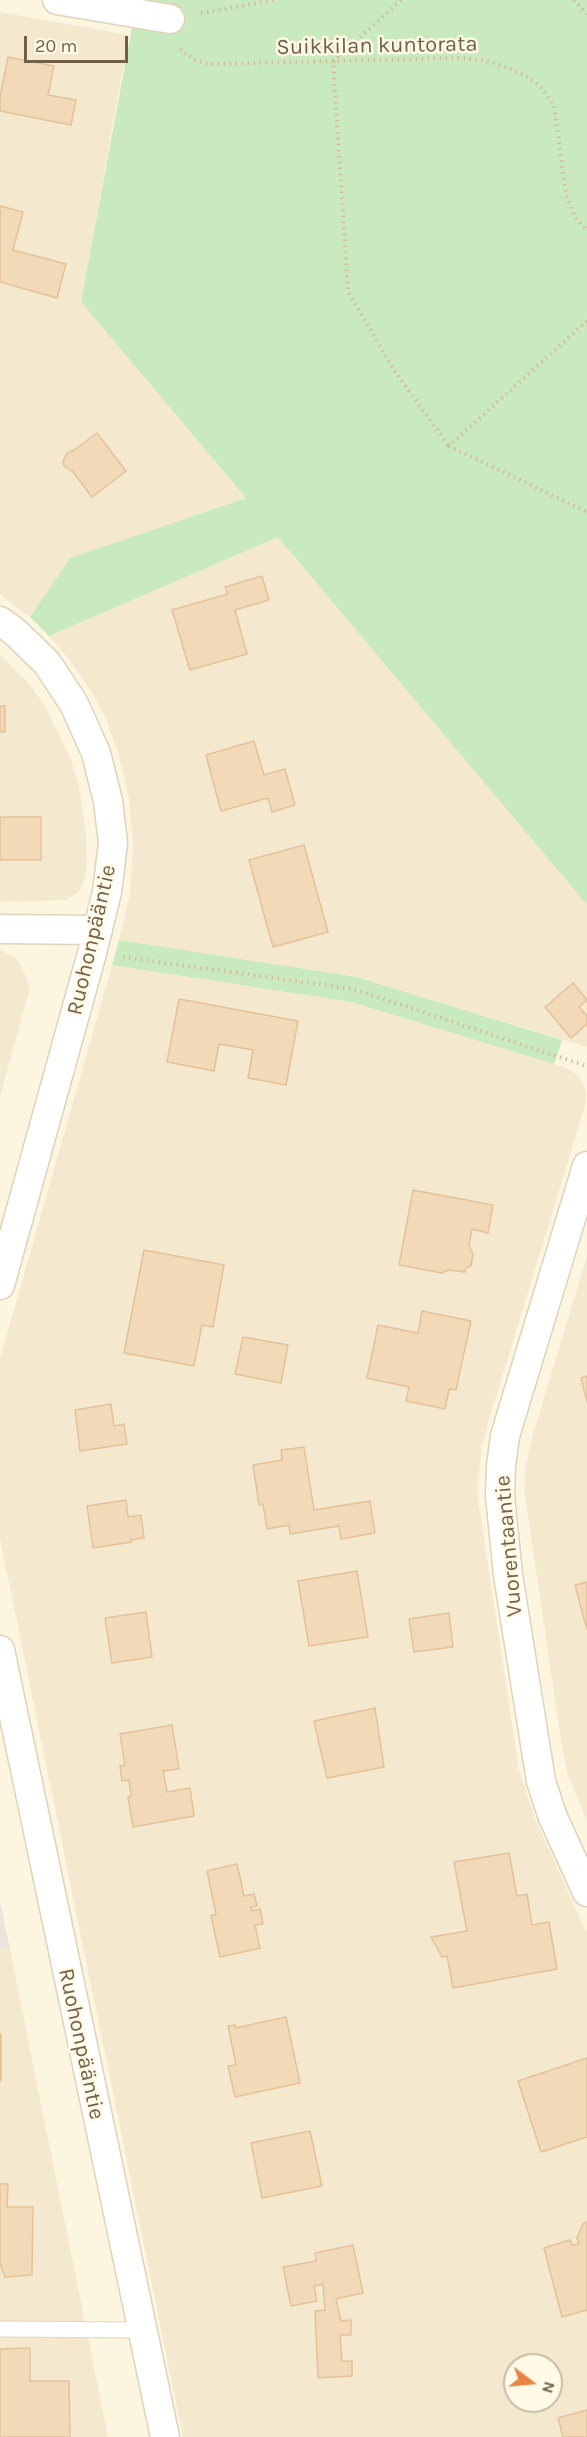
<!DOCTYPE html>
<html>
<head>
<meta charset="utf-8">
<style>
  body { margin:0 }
  #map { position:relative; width:587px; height:2437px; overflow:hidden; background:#fcf6e0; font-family:Karla,sans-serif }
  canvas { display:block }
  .north { position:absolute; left:503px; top:2353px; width:60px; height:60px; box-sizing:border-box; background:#fffae6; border:2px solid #c7bca7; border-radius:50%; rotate:106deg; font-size:16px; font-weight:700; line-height:24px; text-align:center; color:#735f48 }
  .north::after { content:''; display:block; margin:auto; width:21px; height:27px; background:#e88544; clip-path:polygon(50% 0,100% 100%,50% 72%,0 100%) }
  .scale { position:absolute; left:24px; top:36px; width:104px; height:27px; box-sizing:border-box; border:3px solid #735f48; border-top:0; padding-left:8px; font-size:18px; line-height:21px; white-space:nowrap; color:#735f48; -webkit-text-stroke:4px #fffae6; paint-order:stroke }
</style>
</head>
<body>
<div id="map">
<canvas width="587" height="2437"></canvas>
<div class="north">N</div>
<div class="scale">20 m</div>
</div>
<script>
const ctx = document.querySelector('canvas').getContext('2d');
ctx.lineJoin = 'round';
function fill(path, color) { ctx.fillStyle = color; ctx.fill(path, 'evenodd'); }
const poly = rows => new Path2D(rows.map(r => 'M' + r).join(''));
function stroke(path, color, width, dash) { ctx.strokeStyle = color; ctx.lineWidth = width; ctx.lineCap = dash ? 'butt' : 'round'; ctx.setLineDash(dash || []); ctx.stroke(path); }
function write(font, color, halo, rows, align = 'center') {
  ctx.font = font + ' Karla,sans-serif'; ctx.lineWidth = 5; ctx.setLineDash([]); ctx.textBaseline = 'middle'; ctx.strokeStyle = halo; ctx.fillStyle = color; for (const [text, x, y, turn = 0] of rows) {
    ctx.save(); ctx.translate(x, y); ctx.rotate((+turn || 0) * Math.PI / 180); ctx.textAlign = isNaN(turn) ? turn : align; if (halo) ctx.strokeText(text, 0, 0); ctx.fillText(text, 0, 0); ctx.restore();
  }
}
fill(poly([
  [0,12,129,35,81,302,246,498,70,558,30,617,0,594],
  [278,536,587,905,587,1047,357,977,119,940,130,893,133,845,129,799,119,755,107,721,91,691,71,662,49,636],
  [0,654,26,680,44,704,70,757,79,786,87,844,86,874,83,884,77,893,66,900,0,902],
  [0,950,15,958,21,965,28,982,29,991,0,1097],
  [112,965,351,1002,564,1067,575,1073,583,1082,586,1093,585,1106,488,1423,482,1446,478,1481,478,1498,519,1770,536,1821,587,1934,587,2437,183,2437,0,1539,0,1359],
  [515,2365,551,2365,551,2401,515,2401],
  [587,1256,587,1822,568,1775,562,1747,524,1489,525,1471,532,1437],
  [0,1949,10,1949,108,2437,0,2437]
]), '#f4e9cf');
fill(poly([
  [0,1901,10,1949,0,1949]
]), '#ebe5dc');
fill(poly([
  [137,0,587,0,587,905,278,537,49,636,30,617,70,558,246,498,81,302],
  [119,940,357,977,562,1040,554,1064,351,1002,112,965]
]), '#c9e9bf');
const building = poly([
  [8,57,54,66,48,95,76,100,71,125,0,111,0,97,8,57],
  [0,206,23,212,13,250,66,264,57,298,0,282,0,206],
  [97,433,126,471,92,497,73,472,64,466,63,461,67,453,74,450,97,433],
  [262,576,269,600,235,610,247,654,190,670,172,610,228,594,225,587,262,576],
  [0,706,5,706,5,732,0,732,0,706],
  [254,741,264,775,285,769,295,805,272,812,268,798,221,811,206,755,254,741],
  [0,817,41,817,41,860,0,860,0,817],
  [304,845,328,932,273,947,249,860,304,845],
  [573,983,587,1000,579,1007,587,1016,587,1024,571,1038,545,1007,573,983],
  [179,999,298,1021,286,1085,248,1078,253,1050,219,1044,214,1071,167,1062,179,999],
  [413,1190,493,1205,488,1233,472,1229,469,1246,473,1254,471,1266,466,1268,465,1272,448,1270,442,1273,399,1265,413,1190],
  [144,1250,224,1265,213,1327,202,1325,194,1366,124,1353,144,1250],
  [422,1311,471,1321,456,1390,449,1389,445,1409,406,1401,409,1387,367,1378,378,1325,418,1333,422,1311],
  [243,1337,288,1345,281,1383,235,1374,243,1337],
  [587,1376,587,1402,581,1378,587,1376],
  [111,1404,114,1426,124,1424,127,1444,80,1451,75,1410,111,1404],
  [304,1447,314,1510,370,1501,375,1533,341,1539,339,1526,290,1534,289,1525,267,1529,263,1504,259,1505,253,1465,282,1460,281,1450,304,1447],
  [126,1500,128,1517,141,1515,144,1538,131,1540,132,1542,93,1548,87,1506,126,1500],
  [357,1571,368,1637,309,1646,298,1581,357,1571],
  [587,1582,587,1630,575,1585,587,1582],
  [146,1612,152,1657,112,1663,105,1618,146,1612],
  [449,1613,453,1647,414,1652,409,1619,449,1613],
  [375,1708,384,1767,327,1778,314,1721,375,1708],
  [172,1725,179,1769,163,1771,167,1792,190,1788,194,1816,133,1827,128,1797,131,1796,129,1780,122,1781,120,1766,125,1765,120,1734,172,1725],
  [509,1853,517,1896,527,1894,532,1925,549,1922,557,1969,453,1988,447,1956,442,1957,431,1937,467,1931,454,1862,509,1853],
  [237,1864,244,1896,254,1894,257,1906,251,1907,252,1911,260,1909,263,1924,255,1925,260,1948,220,1957,211,1916,216,1914,207,1871,237,1864],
  [286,2017,300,2083,235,2097,228,2066,236,2065,228,2026,235,2025,236,2028,286,2017],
  [0,2034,1,2034,1,2081,0,2081,0,2034],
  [587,2058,587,2137,541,2152,518,2081,587,2058],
  [310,2131,322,2186,262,2198,251,2143,310,2131],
  [0,2184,8,2184,7,2207,33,2207,32,2275,5,2277,0,2264,0,2184],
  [587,2221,587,2310,562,2317,544,2248,570,2240,572,2245,579,2244,577,2238,583,2224,587,2221],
  [353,2245,363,2293,336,2299,341,2321,351,2320,351,2335,340,2335,342,2361,352,2361,352,2376,318,2378,315,2311,325,2310,323,2284,314,2286,317,2301,291,2306,283,2267,316,2261,315,2253,353,2245],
  [30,2348,30,2381,69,2381,70,2437,0,2437,0,2349,30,2348],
  [587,2410,587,2437,563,2437,558,2418,587,2410]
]);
fill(building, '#f2d9b8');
stroke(building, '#e4c298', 1.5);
const service = poly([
  [0,2329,141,2330]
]);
const minor = poly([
  [57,0,170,19],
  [0,621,15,632,47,663,74,704,96,753,108,801,113,843,107,892,92,953,0,1285],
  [0,929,98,930],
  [587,1166,505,1436,501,1466,500,1496,508,1575,541,1781,552,1815,587,1892],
  [0,1650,165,2437]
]);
stroke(service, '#e0d3bc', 17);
stroke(minor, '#e0d3bc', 31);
stroke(poly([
  [401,0,333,62,348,292,394,370,449,446],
  [574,0,587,14],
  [201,13,274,0],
  [180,49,194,60,208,64,459,58,484,60,511,69,530,78,542,88,554,106,566,195,575,217,587,231],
  [587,321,449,446,587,512],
  [123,957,353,989,587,1066]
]), '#d6bc9b', 4, [1.5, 4.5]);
stroke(service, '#fff', 15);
stroke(minor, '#fff', 28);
write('22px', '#735f48', '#fffae6', [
  ["Suikkilan kuntorata",377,46,-1],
  ["Ruohonpääntie",92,940,-77],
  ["Vuorentaantie",509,1546,-95],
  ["Ruohonpääntie",81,2044,78]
]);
</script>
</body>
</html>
